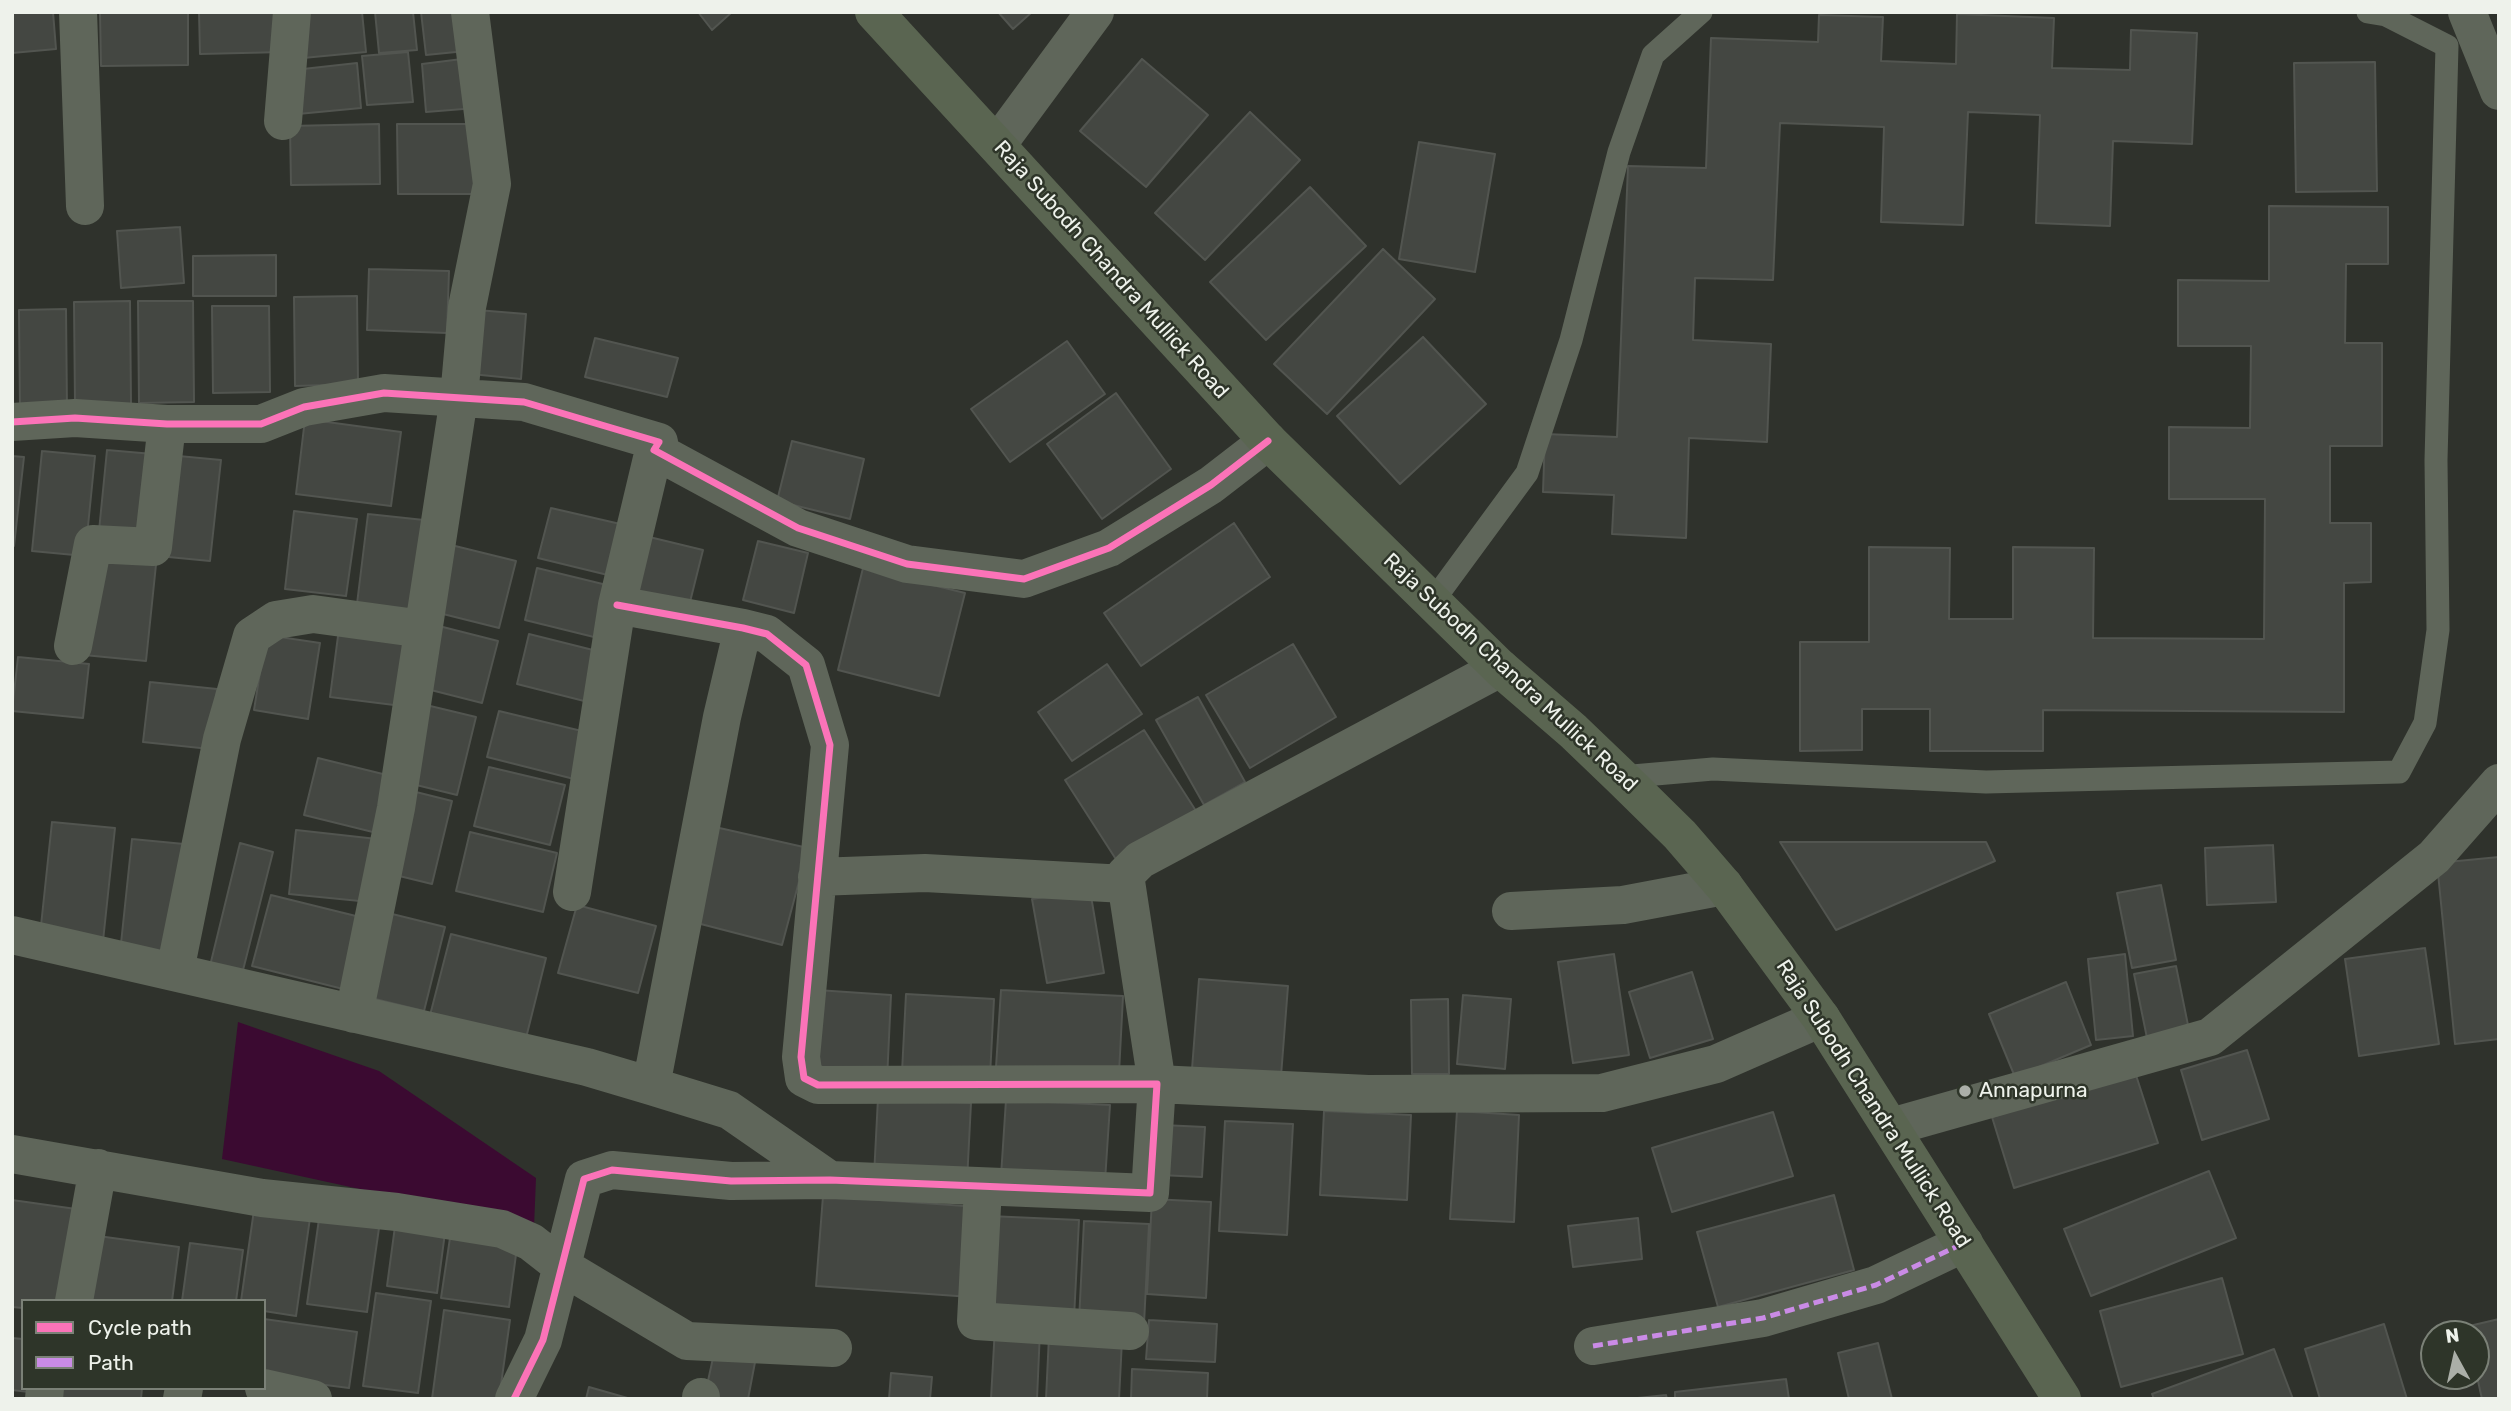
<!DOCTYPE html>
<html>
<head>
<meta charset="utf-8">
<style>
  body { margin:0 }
  #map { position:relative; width:2511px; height:1411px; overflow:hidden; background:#2f322c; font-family:Rubik,sans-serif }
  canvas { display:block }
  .frame { position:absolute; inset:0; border:14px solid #eef2eb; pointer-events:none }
  .legend { position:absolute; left:21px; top:1299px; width:245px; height:91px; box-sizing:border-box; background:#2e3529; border:2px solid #7b8177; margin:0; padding:9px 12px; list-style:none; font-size:21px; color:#eef2eb }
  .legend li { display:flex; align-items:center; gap:14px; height:35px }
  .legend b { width:35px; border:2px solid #7b8177 }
  .north { position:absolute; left:2420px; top:1320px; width:70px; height:70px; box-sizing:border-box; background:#2e3529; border:2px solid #7b8177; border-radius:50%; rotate:352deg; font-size:19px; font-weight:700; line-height:28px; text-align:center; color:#eef2eb }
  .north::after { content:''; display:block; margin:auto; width:24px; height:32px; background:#abafa8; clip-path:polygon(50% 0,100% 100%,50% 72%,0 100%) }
</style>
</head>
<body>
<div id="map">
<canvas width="2511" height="1411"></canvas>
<div class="frame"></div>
<ul class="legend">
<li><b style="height:9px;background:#fb73b8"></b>Cycle path</li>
<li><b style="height:9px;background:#ca8be6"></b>Path</li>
</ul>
<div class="north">N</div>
</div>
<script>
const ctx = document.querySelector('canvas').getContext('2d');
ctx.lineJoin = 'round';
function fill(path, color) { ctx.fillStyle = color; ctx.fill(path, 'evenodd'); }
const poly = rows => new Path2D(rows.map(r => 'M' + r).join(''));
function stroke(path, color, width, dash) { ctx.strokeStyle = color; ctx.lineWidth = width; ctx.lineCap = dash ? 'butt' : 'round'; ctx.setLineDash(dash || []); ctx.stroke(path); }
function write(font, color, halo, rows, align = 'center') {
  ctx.font = font + ' Rubik,sans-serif'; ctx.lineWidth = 5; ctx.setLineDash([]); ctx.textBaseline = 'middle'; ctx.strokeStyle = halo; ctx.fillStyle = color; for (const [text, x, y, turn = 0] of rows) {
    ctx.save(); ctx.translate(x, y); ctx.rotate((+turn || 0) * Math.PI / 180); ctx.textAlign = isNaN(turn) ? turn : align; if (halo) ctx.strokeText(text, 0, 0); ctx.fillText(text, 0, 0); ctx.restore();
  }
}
fill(poly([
  [238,1022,379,1071,536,1178,534,1227,222,1159]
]), '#3b0a31');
const building = poly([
  [12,12,53,12,56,49,12,53,12,12],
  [100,12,188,12,188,65,101,66,100,12],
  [199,12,284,12,284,52,200,54,199,12],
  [298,12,362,12,366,52,303,58,298,12],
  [375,12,413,12,417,50,379,53,375,12],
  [421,12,463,12,466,51,426,55,421,12],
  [698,12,732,12,712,30,698,12],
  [998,12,1032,12,1013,29,998,12],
  [1957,14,2054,18,2052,68,2130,70,2131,30,2197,33,2192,144,2113,141,2110,226,2036,223,2040,115,1968,112,1963,225,1881,222,1884,127,1780,123,1773,280,1695,278,1693,340,1771,344,1767,442,1689,438,1686,538,1612,534,1614,495,1543,492,1545,434,1617,437,1628,166,1706,168,1711,38,1818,42,1819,15,1883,17,1881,61,1956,64,1957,14],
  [408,52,413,102,367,105,362,56,408,52],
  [470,58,476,108,426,112,422,64,470,58],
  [1142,59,1208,115,1146,187,1080,131,1142,59],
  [2375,62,2377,191,2296,192,2294,63,2375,62],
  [357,63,361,108,298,114,294,70,357,63],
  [1250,112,1300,160,1205,260,1155,213,1250,112],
  [379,124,380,184,291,185,290,126,379,124],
  [397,124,475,124,476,194,398,194,397,124],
  [1419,142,1495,154,1475,272,1399,259,1419,142],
  [1310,187,1366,246,1266,340,1210,282,1310,187],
  [2269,206,2388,207,2388,264,2346,264,2345,343,2382,343,2382,446,2330,446,2330,523,2371,523,2371,582,2344,583,2344,712,2043,710,2043,751,1930,751,1930,709,1862,709,1862,750,1800,751,1800,642,1869,642,1869,547,1950,548,1949,619,2013,619,2013,547,2094,548,2093,638,2264,639,2265,499,2169,499,2169,427,2250,428,2251,346,2178,346,2178,280,2269,281,2269,206],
  [180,227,184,283,121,288,117,231,180,227],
  [1383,249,1435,299,1327,414,1274,364,1383,249],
  [276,255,276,296,193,296,193,256,276,255],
  [369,269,449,271,447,333,367,330,369,269],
  [357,296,358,384,295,386,294,297,357,296],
  [130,301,131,405,75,405,74,302,130,301],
  [138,301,193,301,194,402,139,403,138,301],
  [212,306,269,306,270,392,213,393,212,306],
  [66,309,67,411,20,411,19,310,66,309],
  [477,310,526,314,521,379,471,374,477,310],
  [1423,337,1486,404,1400,484,1337,416,1423,337],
  [595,338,678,358,667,397,585,377,595,338],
  [1067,341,1105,394,1010,462,971,409,1067,341],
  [1116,393,1171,469,1102,519,1047,444,1116,393],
  [305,419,401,432,391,506,296,494,305,419],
  [792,441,864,459,850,519,777,501,792,441],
  [107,450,153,454,144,545,98,541,107,450],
  [42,451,95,456,85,556,32,551,42,451],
  [168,455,221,460,210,561,158,556,168,455],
  [12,456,24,457,14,546,12,546,12,456],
  [551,508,629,526,616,577,538,558,551,508],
  [294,511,357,519,346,596,285,589,294,511],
  [368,514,424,520,411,619,356,612,368,514],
  [1234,523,1270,577,1141,666,1104,613,1234,523],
  [637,534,703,550,687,614,621,599,637,534],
  [758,541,808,553,794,613,743,600,758,541],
  [447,544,516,561,499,628,431,611,447,544],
  [95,549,157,555,146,661,84,655,95,549],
  [537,568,615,587,602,639,525,620,537,568],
  [863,568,965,593,939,696,838,670,863,568],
  [340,621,412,630,402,706,330,697,340,621],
  [435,625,498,641,482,703,419,687,435,625],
  [529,634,609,654,596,704,517,684,529,634],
  [266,635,320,643,308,719,254,710,266,635],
  [1293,644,1336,717,1250,768,1206,695,1293,644],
  [18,657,89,664,83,718,12,711,18,657],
  [1107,664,1142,714,1072,761,1038,712,1107,664],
  [150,682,217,689,210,749,143,742,150,682],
  [1198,697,1245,782,1204,805,1156,720,1198,697],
  [422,704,476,717,457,795,404,782,422,704],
  [499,711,590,733,578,780,487,757,499,711],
  [1144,730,1198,814,1119,864,1065,780,1144,730],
  [318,758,399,778,385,835,304,815,318,758],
  [489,767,565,785,550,845,474,826,489,767],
  [408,790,452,801,432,884,387,873,408,790],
  [52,822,115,828,103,941,40,935,52,822],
  [715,827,808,848,782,945,693,922,715,827],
  [296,830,377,839,370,902,289,894,296,830],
  [470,832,557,853,543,912,456,891,470,832],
  [132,839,184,844,172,958,120,953,132,839],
  [1780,842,1986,842,1995,861,1836,930,1780,842],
  [240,843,273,852,240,982,208,974,240,843],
  [2273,845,2276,902,2207,905,2205,848,2273,845],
  [2499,857,2499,1039,2455,1044,2437,863,2499,857],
  [2161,885,2176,960,2132,968,2117,893,2161,885],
  [1090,890,1104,973,1047,983,1032,899,1090,890],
  [271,895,364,918,347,990,252,966,271,895],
  [577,905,656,926,638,993,558,973,577,905],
  [384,912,445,927,424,1011,363,996,384,912],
  [451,934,546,958,524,1046,428,1023,451,934],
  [2425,948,2439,1044,2359,1056,2345,959,2425,948],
  [1614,954,1629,1055,1573,1063,1558,962,1614,954],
  [2125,954,2133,1036,2096,1040,2088,959,2125,954],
  [2176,966,2189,1030,2147,1038,2134,974,2176,966],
  [1692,972,1713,1039,1650,1058,1629,992,1692,972],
  [1199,979,1288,986,1281,1076,1192,1069,1199,979],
  [2066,982,2091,1045,2015,1077,1989,1014,2066,982],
  [817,990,891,995,887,1080,813,1076,817,990],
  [1001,990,1123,996,1119,1073,996,1067,1001,990],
  [906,994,994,999,990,1076,902,1072,906,994],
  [1463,995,1511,999,1505,1069,1457,1064,1463,995],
  [1448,999,1449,1074,1412,1074,1411,1000,1448,999],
  [2247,1050,2269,1119,2202,1140,2181,1070,2247,1050],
  [2135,1072,2158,1143,2014,1188,1992,1117,2135,1072],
  [878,1098,971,1103,967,1181,874,1176,878,1098],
  [1006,1100,1110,1105,1105,1181,1001,1176,1006,1100],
  [1324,1111,1411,1115,1407,1200,1320,1195,1324,1111],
  [1457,1111,1519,1115,1514,1222,1450,1219,1457,1111],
  [1773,1112,1793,1176,1672,1212,1652,1148,1773,1112],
  [1225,1121,1293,1124,1287,1235,1219,1231,1225,1121],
  [1162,1125,1205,1127,1202,1177,1160,1175,1162,1125],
  [2209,1171,2236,1238,2091,1296,2064,1229,2209,1171],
  [1834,1195,1854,1270,1718,1307,1697,1232,1834,1195],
  [823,1196,979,1207,971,1297,816,1286,823,1196],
  [1152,1199,1211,1202,1206,1298,1147,1294,1152,1199],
  [12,1200,76,1209,64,1301,23,1301,23,1308,12,1307,12,1200],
  [255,1203,311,1211,296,1316,264,1311,264,1301,241,1301,255,1203],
  [320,1212,380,1221,367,1312,307,1304,320,1212],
  [989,1216,1079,1220,1074,1318,983,1314,989,1216],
  [1638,1218,1642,1259,1573,1267,1568,1226,1638,1218],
  [396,1219,446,1225,437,1293,387,1286,396,1219],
  [1084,1221,1149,1224,1144,1324,1079,1321,1084,1221],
  [98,1236,179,1247,172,1301,89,1301,98,1236],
  [450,1238,517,1247,509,1307,441,1298,450,1238],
  [190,1243,243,1250,236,1301,182,1301,190,1243],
  [2222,1278,2243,1354,2121,1387,2100,1311,2222,1278],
  [376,1293,431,1301,418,1393,363,1386,376,1293],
  [444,1310,510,1320,499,1399,432,1399,444,1310],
  [264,1319,357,1332,349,1388,264,1377,264,1319],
  [2499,1319,2499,1399,2482,1399,2476,1372,2476,1334,2467,1334,2465,1327,2499,1319],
  [1149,1320,1217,1324,1215,1362,1146,1359,1149,1320],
  [2384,1324,2407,1399,2320,1399,2305,1349,2384,1324],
  [995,1327,1040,1330,1037,1399,991,1399,995,1327],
  [1049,1336,1122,1340,1119,1399,1046,1399,1049,1336],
  [12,1338,23,1339,23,1388,30,1388,29,1392,12,1390,12,1338],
  [1878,1343,1892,1399,1849,1399,1838,1353,1878,1343],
  [715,1349,756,1357,748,1399,704,1399,715,1349],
  [2274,1349,2293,1399,2154,1399,2152,1394,2274,1349],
  [1132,1369,1208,1373,1207,1399,1131,1399,1132,1369],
  [891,1373,932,1377,930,1399,889,1399,891,1373],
  [1786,1379,1789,1399,1675,1399,1675,1392,1786,1379],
  [589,1387,631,1399,586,1399,589,1387],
  [52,1388,142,1388,141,1399,51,1399,52,1388],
  [1666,1395,1667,1399,1628,1399,1666,1395]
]);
fill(building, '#444742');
stroke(building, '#525550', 2);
stroke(poly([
  [1433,601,1527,473,1571,340,1619,152,1653,55,1701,12],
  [1621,777,1713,769,1986,782,2399,772,2425,723,2438,630,2436,460,2447,46,2386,15,2368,12]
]), '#5f665a', 23);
stroke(poly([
  [78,12,85,206],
  [2467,12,2499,91],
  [283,121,292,12],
  [997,145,1095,12],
  [12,422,75,418,167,424,261,424,304,407,384,393,524,402,659,442,654,450,798,528,907,564,1024,579,1109,548,1211,485,1268,441],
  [73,646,93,544,153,547,167,424],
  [1500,668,1140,860,1125,875,1157,1084,1368,1094,1602,1093,1716,1064,1821,1018],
  [817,877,925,873,1125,884],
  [572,892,617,605,654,450],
  [1511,911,1623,905,1724,886],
  [12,935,587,1067,651,1086,729,1110,830,1180],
  [175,971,222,739,252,636,276,620,313,614,423,629],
  [354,1014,396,808,459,398,467,307,492,184,470,12],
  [651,1086,722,717,743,628],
  [1891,1127,2210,1037,2434,857,2499,783],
  [12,1154,262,1198,397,1212,502,1229,531,1242,563,1267,687,1341,833,1348],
  [983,1187,976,1321,1130,1331],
  [74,1301,98,1168],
  [1593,1346,1763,1318,1876,1285,1964,1243],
  [264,1388,313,1399],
  [44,1399,45,1388],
  [182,1399,184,1388],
  [514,1399,543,1340,584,1179,612,1170,731,1181,830,1180,1150,1193,1157,1084,818,1085,804,1078,801,1057,830,745,806,665,767,634,743,628,617,605],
  [701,1399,701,1397]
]), '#5f665a', 38);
stroke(poly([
  [874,12,1268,441,1500,668,1573,731,1621,777,1680,835,1724,886,1821,1018,2062,1399]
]), '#5a6551', 38);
stroke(poly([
  [1593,1346,1763,1318,1876,1285,1964,1243]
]), '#ca8be6', 5, [10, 5]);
stroke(poly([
  [12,422,75,418,167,424,261,424,304,407,384,393,524,402,659,442,654,450,798,528,907,564,1024,579,1109,548,1211,485,1268,441],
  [514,1399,543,1340,584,1179,612,1170,731,1181,830,1180,1150,1193,1157,1084,818,1085,804,1078,801,1057,830,745,806,665,767,634,743,628,617,605]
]), '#fb73b8', 7);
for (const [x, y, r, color] of [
  [1965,1091,7,"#abafa8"]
]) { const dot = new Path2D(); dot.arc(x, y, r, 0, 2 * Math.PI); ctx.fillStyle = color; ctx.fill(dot); stroke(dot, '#2e3529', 2.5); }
write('21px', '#eef2eb', '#2e3529', [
  ["Raja Subodh Chandra Mullick Road",1111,270,48],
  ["Raja Subodh Chandra Mullick Road",1510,673,43],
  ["Raja Subodh Chandra Mullick Road",1873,1104,57]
]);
write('21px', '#eef2eb', '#2e3529', [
  ["Annapurna",1979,1091]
], 'left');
</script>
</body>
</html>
